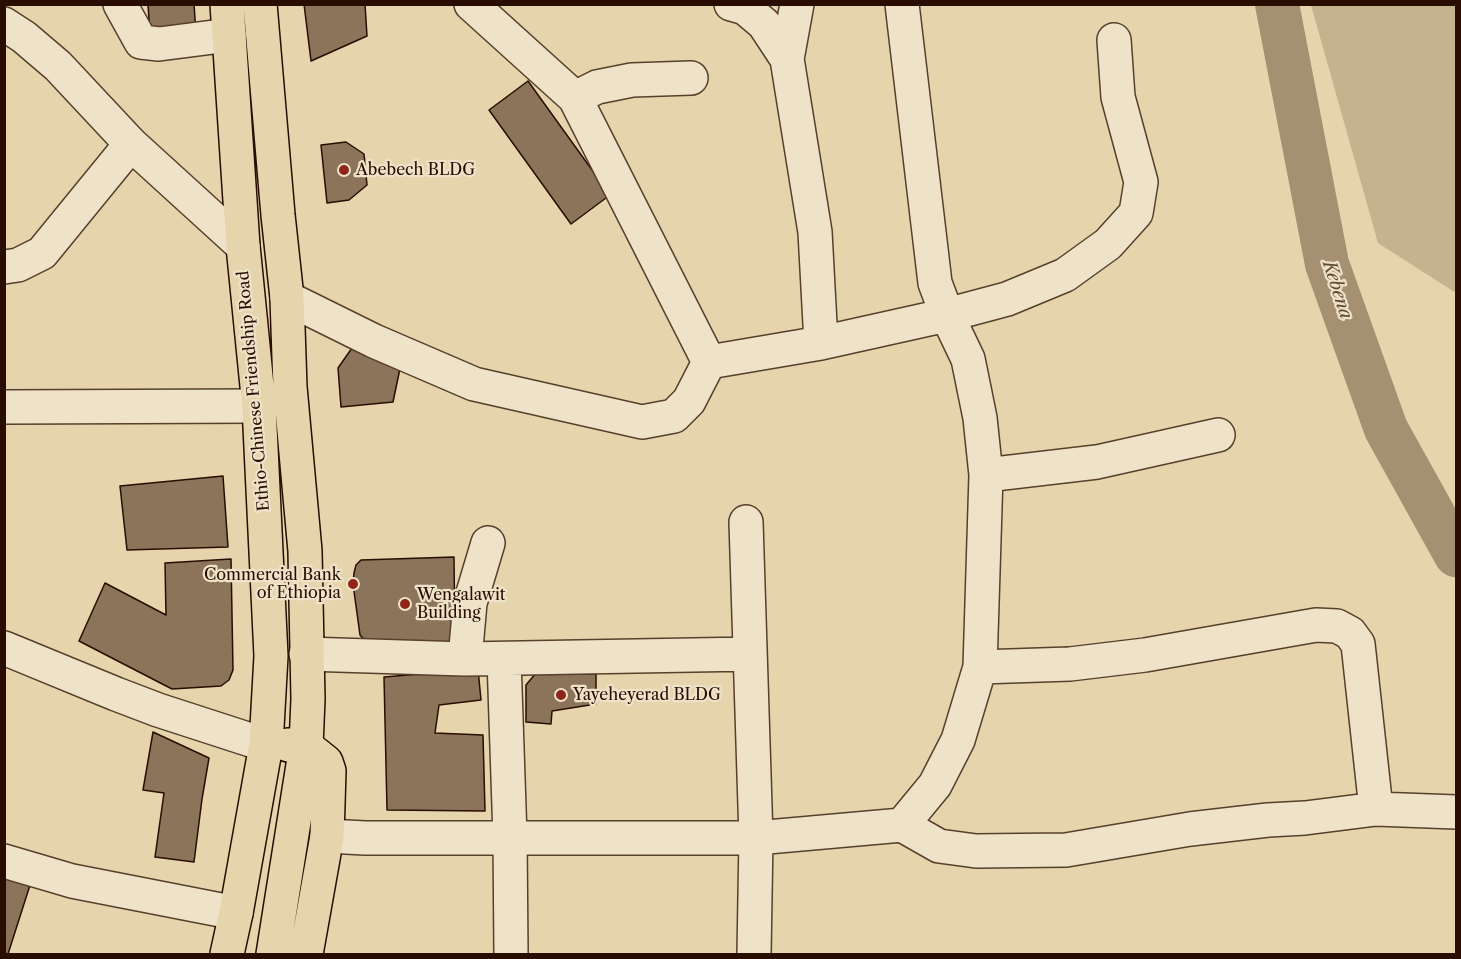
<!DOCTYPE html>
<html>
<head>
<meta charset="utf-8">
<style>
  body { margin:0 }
  #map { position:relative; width:1461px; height:959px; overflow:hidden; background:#e5d4ac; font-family:"Libre Caslon Text",serif }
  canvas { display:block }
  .frame { position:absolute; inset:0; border:6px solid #290d00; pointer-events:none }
</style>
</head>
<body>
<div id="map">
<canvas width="1461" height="959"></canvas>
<div class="frame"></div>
</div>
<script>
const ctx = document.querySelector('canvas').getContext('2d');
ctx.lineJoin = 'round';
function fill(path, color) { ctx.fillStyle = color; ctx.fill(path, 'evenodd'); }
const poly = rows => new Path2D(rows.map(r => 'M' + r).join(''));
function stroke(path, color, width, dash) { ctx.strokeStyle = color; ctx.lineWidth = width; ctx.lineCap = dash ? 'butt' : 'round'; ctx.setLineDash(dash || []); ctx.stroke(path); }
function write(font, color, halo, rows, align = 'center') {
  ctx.font = font + ' "Libre Caslon Text",serif'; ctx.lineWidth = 4.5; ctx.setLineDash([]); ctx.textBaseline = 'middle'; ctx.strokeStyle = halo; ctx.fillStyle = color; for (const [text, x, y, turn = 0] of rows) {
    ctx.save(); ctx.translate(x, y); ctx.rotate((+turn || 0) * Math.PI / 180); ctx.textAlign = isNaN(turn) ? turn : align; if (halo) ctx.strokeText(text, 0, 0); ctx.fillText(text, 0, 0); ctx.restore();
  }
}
fill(poly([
  [1311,5,1456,5,1456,293,1378,243]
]), '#c5b28f');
stroke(poly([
  [1277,4,1327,264,1386,429,1456,555]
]), '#a59072', 44);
const building = poly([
  [148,4,194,4,196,33,150,36,148,4],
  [304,4,365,4,367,36,311,61,304,4],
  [528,81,610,195,571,224,489,110,528,81],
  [346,142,364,154,367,185,349,200,327,203,321,145,346,142],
  [352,348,402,359,393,402,341,407,338,368,352,348],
  [223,476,228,547,127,550,120,486,223,476],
  [454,557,455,645,367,643,360,635,353,584,354,573,356,565,361,560,454,557],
  [231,559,233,670,229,680,221,686,172,689,79,641,105,583,166,615,165,563,231,559],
  [478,669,481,700,439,705,435,733,483,735,485,811,387,810,384,677,478,669],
  [536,673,596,674,596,704,552,711,551,724,526,722,526,685,536,673],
  [153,732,209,758,202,799,194,862,155,857,164,793,143,790,153,732],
  [4,873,31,882,8,954,4,954,4,873]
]);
fill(building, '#8b7459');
stroke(building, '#290d00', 1.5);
const minor = poly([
  [120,4,141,42,159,44,229,35],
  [471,4,575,98,709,362],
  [731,4,745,8,764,24,787,59,815,232,821,343],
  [902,4,935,283,947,315,968,359,980,418,986,475,980,667,958,740,935,785,902,825],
  [4,24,24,37,58,66,131,144,243,246],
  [787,59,797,4],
  [575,98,597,87,632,80,691,78],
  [4,267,18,265,42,253,131,144],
  [287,298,374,341,474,384,642,422,674,416,689,401,709,362],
  [709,362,821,343,947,315,1007,299,1065,275,1108,244,1136,213,1141,182,1118,97,1114,40],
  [4,407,259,406],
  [986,475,1097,462,1218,435],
  [746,522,756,838,754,954],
  [4,648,116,694,158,710,266,745],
  [306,654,465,659,750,654],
  [465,659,470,603,488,543],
  [504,659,510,837,511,954],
  [980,667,1070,664,1145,655,1316,625,1337,626,1350,633,1358,644,1376,809],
  [327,836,365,838,756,838,902,825,939,846,976,851,1066,850,1190,829,1268,820,1305,818,1376,809,1456,812],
  [4,861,72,881,236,913]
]);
const major = poly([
  [227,4,243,246,259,406,271,656,266,745,236,913,227,954],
  [260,4,278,215,287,298,290,387,305,551,308,699,306,746,273,954],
  [288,745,306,746,326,762,329,771,327,836,306,954]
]);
stroke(minor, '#583f2b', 36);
stroke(major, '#290d00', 36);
stroke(minor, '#eee3c9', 33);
stroke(major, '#e5d4ac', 33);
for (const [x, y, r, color] of [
  [344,170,6,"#8f2418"],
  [353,584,6,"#8f2418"],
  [405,604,6,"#8f2418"],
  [561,695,6,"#8f2418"]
]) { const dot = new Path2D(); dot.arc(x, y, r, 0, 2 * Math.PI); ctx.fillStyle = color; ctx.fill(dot); stroke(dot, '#eee3c9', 2); }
write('16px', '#290d00', '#eee3c9', [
  ["Abebech BLDG",356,170],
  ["Commercial Bank",341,575,"right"],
  ["of Ethiopia",341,593,"right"],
  ["Wengalawit",417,595],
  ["Building",417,613],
  ["Yayeheyerad BLDG",573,695]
], 'left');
write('16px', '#290d00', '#eee3c9', [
  ["Ethio-Chinese Friendship Road",254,391,-95]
]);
write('italic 18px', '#614833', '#eee3c9', [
  ["Kebena",1337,290,72]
]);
</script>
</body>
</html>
